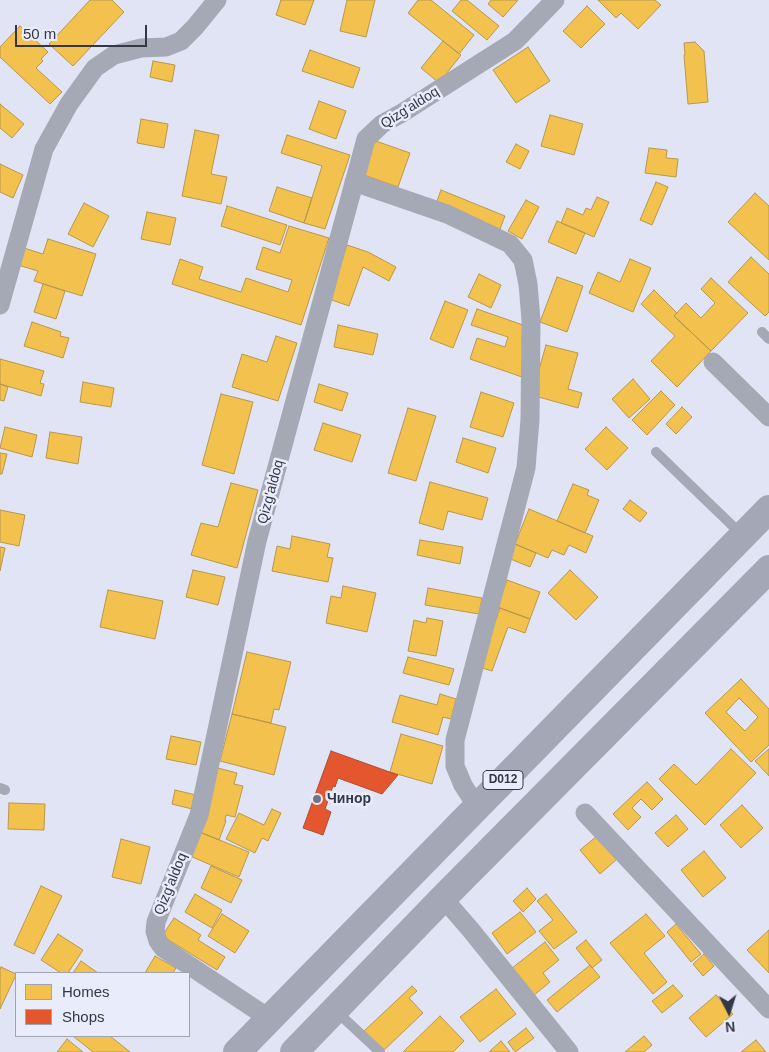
<!DOCTYPE html>
<html>
<head>
<meta charset="utf-8">
<style>
  body { margin:0 }
  #map { position:relative; width:769px; height:1052px; overflow:hidden; background:#e0e4f4; font-family:Arial,sans-serif }
  canvas { display:block }
  .legend { position:absolute; left:15px; top:972px; width:175px; height:65px; box-sizing:border-box; background:#e9edfb; border:1px solid #a1a4b2; margin:0; padding:6px 9px; list-style:none; font-size:15px; color:#343745 }
  .legend li { display:flex; align-items:center; gap:10px; height:25px }
  .legend b { width:25px; border:1px solid #a1a4b2 }
  .north { position:absolute; left:704px; top:987px; width:50px; height:50px; -webkit-text-stroke:4px #e9edfb; paint-order:stroke; rotate:175deg; font-size:14px; font-weight:700; line-height:20px; text-align:center; color:#343745 }
  .north::after { content:''; display:block; margin:auto; width:18px; height:22px; background:#343745; clip-path:polygon(50% 0,100% 100%,50% 72%,0 100%) }
  .scale { position:absolute; left:15px; top:25px; width:132px; height:22px; box-sizing:border-box; border:2px solid #343745; border-top:0; padding-left:6px; font-size:15px; line-height:18px; white-space:nowrap; color:#343745; -webkit-text-stroke:4px #e9edfb; paint-order:stroke }
</style>
</head>
<body>
<div id="map">
<canvas width="769" height="1052"></canvas>
<ul class="legend">
<li><b style="height:14px;background:#f2c14e"></b>Homes</li>
<li><b style="height:14px;background:#e4572e"></b>Shops</li>
</ul>
<div class="north">N</div>
<div class="scale">50 m</div>
</div>
<script>
const ctx = document.querySelector('canvas').getContext('2d');
ctx.lineJoin = 'round';
function fill(path, color) { ctx.fillStyle = color; ctx.fill(path, 'evenodd'); }
const poly = rows => new Path2D(rows.map(r => 'M' + r).join(''));
function stroke(path, color, width, dash) { ctx.strokeStyle = color; ctx.lineWidth = width; ctx.lineCap = dash ? 'butt' : 'round'; ctx.setLineDash(dash || []); ctx.stroke(path); }
function write(font, color, halo, rows, align = 'center') {
  ctx.font = font + ' Arial,sans-serif'; ctx.lineWidth = 5; ctx.setLineDash([]); ctx.textBaseline = 'middle'; ctx.strokeStyle = halo; ctx.fillStyle = color; for (const [text, x, y, turn = 0] of rows) {
    ctx.save(); ctx.translate(x, y); ctx.rotate((+turn || 0) * Math.PI / 180); ctx.textAlign = isNaN(turn) ? turn : align; if (halo) ctx.strokeText(text, 0, 0); ctx.fillText(text, 0, 0); ctx.restore();
  }
}
const homes = poly([
  [90,0,112,0,124,12,73,66,49,44,90,0],
  [281,0,314,0,305,25,276,15,281,0],
  [347,0,375,0,366,37,340,31,347,0],
  [418,0,431,0,474,35,459,54,408,13,418,0],
  [461,0,467,0,499,26,487,40,452,11,461,0],
  [491,0,518,0,503,17,488,4,491,0],
  [598,0,655,0,661,5,638,29,621,13,616,18,598,0],
  [587,6,605,24,581,48,563,31,587,6],
  [20,26,48,52,41,59,43,61,36,68,62,92,50,104,0,57,0,47,20,26],
  [443,41,461,55,439,83,421,68,443,41],
  [695,42,704,51,708,102,688,104,684,55,685,55,684,43,695,42],
  [528,47,550,81,516,103,493,70,528,47],
  [310,50,360,68,353,88,302,71,310,50],
  [153,61,175,65,172,82,150,77,153,61],
  [319,101,346,111,336,139,309,129,319,101],
  [0,104,24,124,12,138,0,128,0,104],
  [550,115,583,124,574,155,541,146,550,115],
  [141,119,168,124,164,148,137,143,141,119],
  [195,130,219,135,211,174,227,177,221,204,182,196,195,130],
  [287,135,350,155,325,229,304,223,322,166,281,153,287,135],
  [373,140,410,153,398,187,361,174,373,140],
  [516,144,529,151,520,169,506,162,516,144],
  [649,148,667,150,666,158,678,159,676,177,645,173,649,148],
  [0,164,23,175,13,198,0,192,0,164],
  [656,182,668,187,652,225,640,220,656,182],
  [277,187,312,198,304,223,269,211,277,187],
  [441,190,505,216,500,229,436,204,441,190],
  [755,193,769,206,769,260,728,222,755,193],
  [597,197,609,202,594,237,561,223,567,208,583,215,586,208,591,210,597,197],
  [526,200,539,207,522,239,508,231,526,200],
  [84,203,109,216,93,247,68,234,84,203],
  [227,206,287,225,280,245,221,226,227,206],
  [147,212,176,218,170,245,141,239,147,212],
  [557,221,585,233,576,254,548,242,557,221],
  [289,226,329,238,301,325,172,284,180,259,203,267,199,279,241,292,246,278,288,292,292,280,256,269,263,247,280,253,289,226],
  [48,239,96,254,82,296,34,281,38,271,18,265,24,248,43,254,48,239],
  [347,245,368,252,396,267,389,281,363,267,349,306,329,299,347,245],
  [751,257,769,274,769,312,765,316,728,282,751,257],
  [630,259,651,268,633,312,589,293,598,272,620,282,630,259],
  [479,274,501,285,491,308,468,297,479,274],
  [557,277,583,286,567,332,540,322,557,277],
  [711,278,748,313,711,351,674,316,686,303,701,318,715,303,701,289,711,278],
  [43,284,65,291,56,319,34,312,43,284],
  [654,290,677,313,674,316,711,351,677,387,651,361,675,336,641,304,654,290],
  [445,301,468,310,453,348,430,339,445,301],
  [477,309,523,325,522,377,470,359,477,338,505,347,508,337,471,325,477,309],
  [32,322,61,332,60,336,69,338,63,358,24,346,32,322],
  [338,325,378,334,373,355,334,347,338,325],
  [276,336,297,343,278,401,232,387,242,354,267,362,276,336],
  [546,345,578,353,568,389,582,393,578,408,535,396,533,391,546,345],
  [0,359,44,371,40,383,44,384,41,396,0,384,0,359],
  [633,379,650,399,629,418,612,399,633,379],
  [83,382,114,388,111,407,80,402,83,382],
  [0,384,8,387,4,401,0,400,0,384],
  [319,384,348,393,342,411,314,402,319,384],
  [661,391,675,405,647,435,632,420,661,391],
  [481,392,514,403,503,437,470,427,481,392],
  [221,394,253,402,234,474,202,465,221,394],
  [682,407,692,417,676,434,666,424,682,407],
  [408,408,436,416,416,481,388,473,408,408],
  [323,423,361,435,352,462,314,450,323,423],
  [5,427,37,435,32,457,0,448,5,427],
  [606,427,628,448,607,470,585,449,606,427],
  [50,432,82,437,78,464,46,458,50,432],
  [463,438,496,448,488,473,456,462,463,438],
  [0,453,7,454,2,474,0,474,0,453],
  [430,482,488,498,482,520,448,511,443,530,419,523,430,482],
  [231,483,258,490,237,568,191,555,201,523,218,527,231,483],
  [573,484,589,490,587,495,599,500,585,533,557,521,573,484],
  [630,500,647,513,640,522,623,509,630,500],
  [529,509,593,536,586,553,569,545,564,555,552,550,548,558,515,544,529,509],
  [0,510,25,515,19,546,0,542,0,510],
  [292,536,330,544,327,557,333,558,328,582,272,571,277,546,290,549,292,536],
  [420,540,463,547,460,564,417,555,420,540],
  [515,544,536,553,530,567,508,558,515,544],
  [0,547,5,548,0,571,0,547],
  [193,570,225,577,218,605,186,597,193,570],
  [570,570,598,597,576,620,548,593,570,570],
  [507,580,540,592,530,619,497,607,507,580],
  [343,586,376,593,367,632,326,623,331,596,341,598,343,586],
  [428,588,482,598,479,614,425,605,428,588],
  [108,590,163,601,155,639,100,627,108,590],
  [500,608,530,619,525,633,508,627,492,671,479,667,500,608],
  [427,618,443,621,436,656,408,651,414,620,426,623,427,618],
  [247,652,291,662,279,710,274,709,271,723,232,714,247,652],
  [408,657,454,669,449,685,403,673,408,657],
  [741,679,769,709,769,745,751,762,705,713,741,679],
  [739,698,758,717,745,731,726,712,739,698],
  [440,694,456,699,451,719,443,717,438,735,392,722,400,695,437,705,440,694],
  [232,714,286,727,274,775,220,761,232,714],
  [401,734,443,746,432,784,390,772,401,734],
  [171,736,201,742,196,765,166,759,171,736],
  [731,749,756,773,705,825,659,779,674,764,696,785,731,749],
  [769,749,769,776,755,761,769,749],
  [218,768,237,773,234,784,243,786,235,817,226,815,225,821,226,821,219,840,199,832,218,768],
  [647,782,663,799,652,810,641,799,632,808,641,817,628,830,613,814,647,782],
  [175,790,196,795,192,809,172,804,175,790],
  [9,803,45,804,44,830,8,829,9,803],
  [742,805,763,828,741,848,720,825,742,805],
  [272,809,281,813,268,841,262,838,255,853,226,839,239,813,264,825,272,809],
  [676,815,688,829,668,847,655,833,676,815],
  [200,832,249,852,239,877,190,856,200,832],
  [597,836,617,859,600,874,580,850,597,836],
  [121,839,150,847,141,884,112,877,121,839],
  [704,851,726,878,703,897,681,870,704,851],
  [211,866,242,880,231,903,201,888,211,866],
  [41,886,62,896,34,954,14,945,41,886],
  [527,888,536,899,523,912,513,901,527,888],
  [195,894,222,910,212,928,185,912,195,894],
  [546,894,577,932,554,949,539,931,553,920,537,901,546,894],
  [520,912,536,932,507,954,492,933,520,912],
  [222,914,249,931,235,953,208,936,222,914],
  [646,914,665,936,644,953,667,982,653,994,610,943,646,914],
  [174,918,201,935,198,940,225,957,217,970,162,936,174,918],
  [676,924,701,954,691,962,667,932,676,924],
  [769,930,769,973,747,950,769,930],
  [58,934,83,950,68,973,61,973,41,960,58,934],
  [586,940,602,960,592,968,576,948,586,940],
  [545,942,559,960,543,973,550,982,533,996,511,969,545,942],
  [704,954,714,966,703,976,693,964,704,954],
  [155,956,176,968,173,973,145,973,155,956],
  [81,961,98,973,73,973,81,961],
  [590,965,600,977,557,1012,547,1000,590,965],
  [1,967,16,974,16,975,0,1009,0,970,1,967],
  [673,985,683,996,662,1013,652,1001,673,985],
  [412,986,417,991,409,998,423,1013,383,1051,364,1031,412,986],
  [496,989,516,1014,480,1042,460,1017,496,989],
  [716,995,733,1014,706,1037,689,1018,716,995],
  [440,1016,464,1041,453,1052,403,1052,440,1016],
  [526,1028,534,1038,515,1052,508,1042,526,1028],
  [73,1036,110,1036,130,1052,93,1052,73,1036],
  [644,1036,652,1045,644,1052,625,1052,644,1036],
  [67,1039,83,1052,57,1052,67,1039],
  [756,1040,766,1052,741,1052,756,1040],
  [501,1041,510,1052,489,1052,501,1041]
]);
fill(homes, '#f2c14e');
stroke(homes, '#b9984b', 1);
const shops = poly([
  [331,751,398,775,382,794,338,778,335,787,333,786,325,809,331,812,323,835,303,828,331,751]
]);
fill(shops, '#e4572e');
stroke(shops, '#af4d35', 1);
stroke(poly([
  [762,332,769,339],
  [656,452,742,535],
  [0,788,5,790],
  [336,1011,380,1052]
]), '#a5a8b5', 10);
stroke(poly([
  [354,182,447,214,510,244,523,260,528,284,531,320,530,420,526,468,455,740,455,766,463,785,477,807],
  [0,305,44,149,69,104,95,68,114,55,141,48,166,47,181,41,195,27,217,0],
  [713,362,769,417],
  [585,813,769,1009],
  [443,898,470,929,569,1052],
  [270,1019,163,948,158,941,155,931,156,922,199,815,257,541,366,139,382,124,402,113,515,41,555,0]
]), '#a5a8b5', 19);
stroke(poly([
  [237,1052,769,509],
  [294,1052,443,898,769,569]
]), '#a4a7b6', 28);
for (const [x, y, r, color] of [
  [317,799,5,"#707482"]
]) { const dot = new Path2D(); dot.arc(x, y, r, 0, 2 * Math.PI); ctx.fillStyle = color; ctx.fill(dot); stroke(dot, '#e9edfb', 2); }
for (const [x, y, w] of [
  [503,780,40]
]) { const box = new Path2D(); box.roundRect(x - w / 2, y - 9.5, w, 19, 4); ctx.fillStyle = '#e9edfb'; ctx.fill(box); stroke(box, '#343745', 1); }
write('bold 12px', '#343745', null, [
  ["D012",503,780]
]);
write('14px', '#343745', '#e9edfb', [
  ["Qizg'aldoq",410,108,-32],
  ["Qizg'aldoq",271,492,-75],
  ["Qizg'aldoq",171,884,-68]
]);
write('bold 14px', '#343745', '#e9edfb', [
  ["Чинор",327,799]
], 'left');
</script>
</body>
</html>
